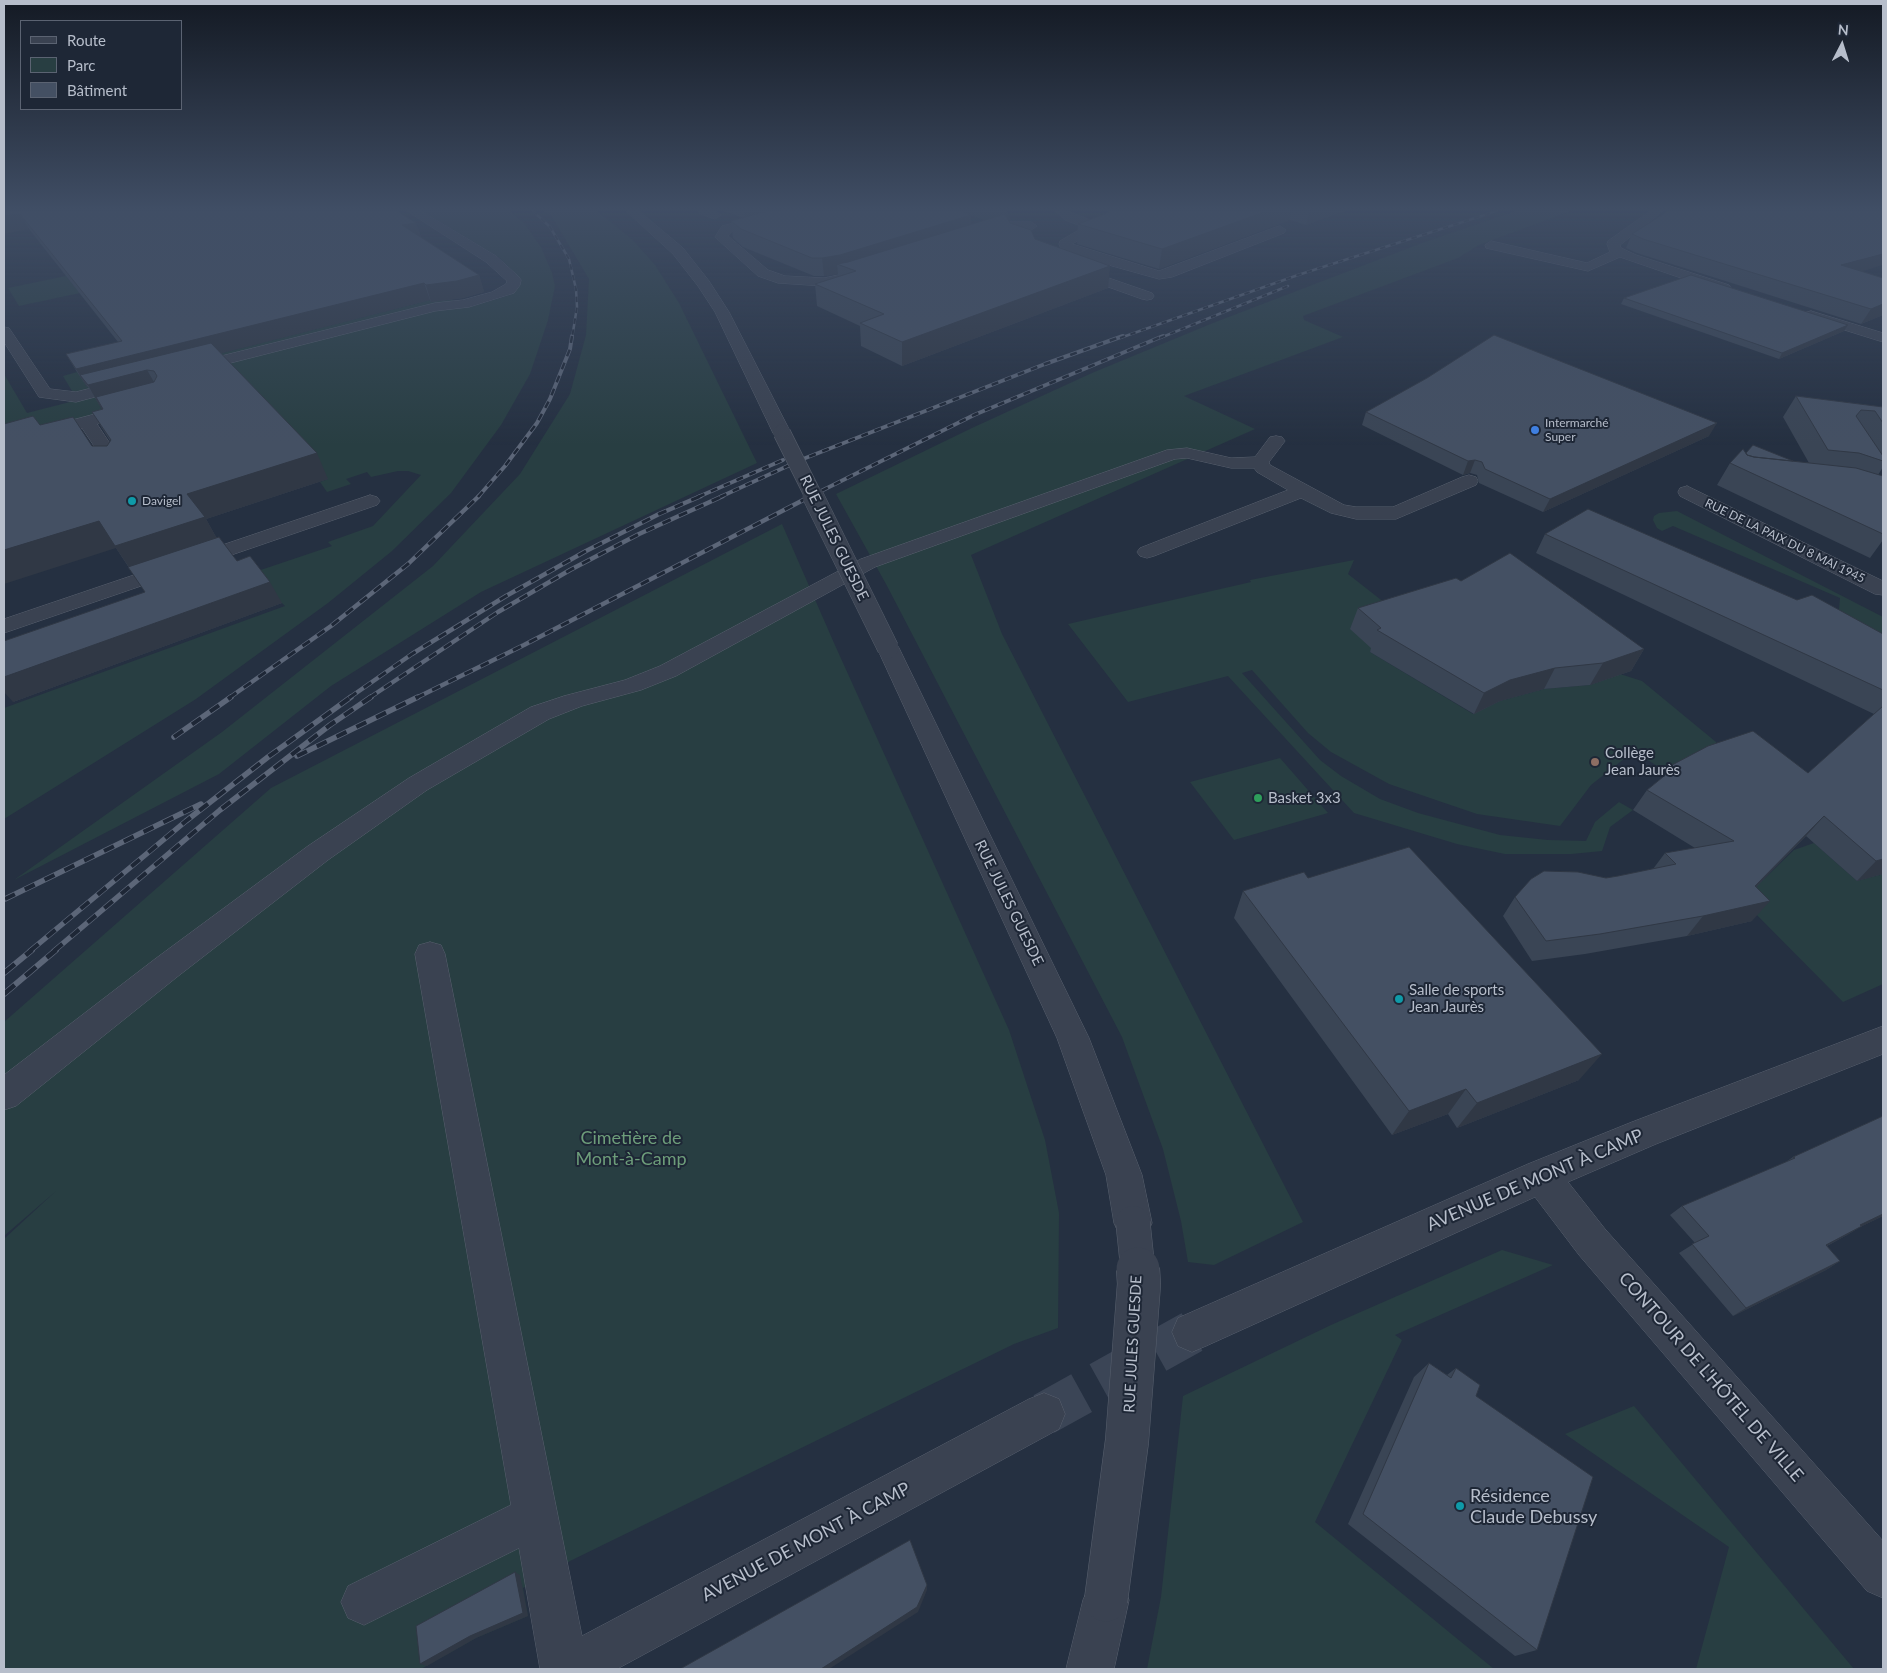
<!DOCTYPE html>
<html>
<head>
<meta charset="utf-8">
<style>
  body { margin:0 }
  #map { position:relative; width:1887px; height:1673px; overflow:hidden; background:#253041; font-family:Lato,sans-serif }
  canvas { display:block }
  .frame { position:absolute; inset:0; border:5px solid #b7becb; pointer-events:none }
  .legend { position:absolute; left:20px; top:20px; width:162px; height:90px; box-sizing:border-box; background:#1e2736; border:1px solid #5b6372; margin:0; padding:6px 9px; list-style:none; font-size:15px; color:#b7becb }
  .legend li { display:flex; align-items:center; gap:10px; height:25px }
  .legend b { width:25px; border:1px solid #5b6372 }
  .north { position:absolute; left:1817px; top:20px; width:50px; height:50px; -webkit-text-stroke:4px #1e2736; paint-order:stroke; rotate:5deg; font-size:14px; font-weight:700; line-height:20px; text-align:center; color:#b7becb }
  .north::after { content:''; display:block; margin:auto; width:18px; height:22px; background:#b7becb; clip-path:polygon(50% 0,100% 100%,50% 72%,0 100%) }
</style>
</head>
<body>
<div id="map">
<canvas width="1887" height="1673"></canvas>
<div class="frame"></div>
<ul class="legend">
<li><b style="height:6px;background:#3a4251"></b>Route</li>
<li><b style="height:14px;background:#283e42"></b>Parc</li>
<li><b style="height:14px;background:#445063"></b>Bâtiment</li>
</ul>
<div class="north">N</div>
</div>
<script>
const ctx = document.querySelector('canvas').getContext('2d');
ctx.lineJoin = 'round';
function fill(path, color) { ctx.fillStyle = color; ctx.fill(path, 'evenodd'); }
const poly = rows => new Path2D(rows.map(r => 'M' + r).join(''));
function stroke(path, color, width, dash) { ctx.strokeStyle = color; ctx.lineWidth = width; ctx.lineCap = dash ? 'butt' : 'round'; ctx.setLineDash(dash || []); ctx.stroke(path); }
function write(font, color, halo, rows, align = 'center') {
  ctx.font = font + ' Lato,sans-serif'; ctx.lineWidth = 4; ctx.setLineDash([]); ctx.textBaseline = 'middle'; ctx.strokeStyle = halo; ctx.fillStyle = color; for (const [text, x, y, turn = 0] of rows) {
    ctx.save(); ctx.translate(x, y); ctx.rotate((+turn || 0) * Math.PI / 180); ctx.textAlign = isNaN(turn) ? turn : align; if (halo) ctx.strokeText(text, 0, 0); ctx.fillText(text, 0, 0); ctx.restore();
  }
}
fill(poly([
  [422,211,510,211,524,223,541,247,552,273,555,286,548,320,530,374,501,425,451,493,392,551,328,603,196,699,4,819,4,708,285,606,282,603,219,584,332,546,328,542,373,526,421,475,408,471,398,471,371,477,367,472,346,479,351,484,327,492,320,482,328,479,113,421,4,439,4,374,27,413,429,310,473,306,510,295,517,289,519,278,500,258],
  [543,211,597,211,633,240,655,265,679,303,757,463,481,592,331,686,219,774,14,880,222,732,433,566,520,474,570,394,586,335,589,279,552,217],
  [957,211,1007,211,1011,220,1004,220,993,223],
  [1515,211,1571,211,1479,245,1458,258,1303,316,1304,320,1343,337,1184,396,1255,429,971,555,1002,634,1303,1222,1214,1265,1188,1262,1181,1221,1163,1149,1122,1037,886,584,836,494,972,428,1092,373,1213,323,1422,243],
  [66,276,80,293,19,306,8,288],
  [446,296,455,302,80,392,72,391,63,376,77,372,89,389,155,370],
  [1677,511,1883,617,1883,659,1827,618,1839,609,1840,598,1673,526,1662,531,1657,528,1653,520,1654,516,1659,513],
  [782,524,834,643,1009,1030,1045,1140,1059,1213,1058,1328,1014,1344,570,1561,523,1588,528,1616,476,1638,421,1669,4,1669,4,1239,56,1191,4,1236,4,1022,271,788],
  [1354,560,1348,574,1399,614,1370,652,1473,714,1500,701,1544,689,1590,685,1620,674,1642,681,1716,742,1716,757,1674,777,1634,751,1591,785,1560,826,1477,814,1389,784,1331,752,1308,733,1252,670,1242,673,1320,760,1341,776,1380,799,1418,813,1500,835,1548,840,1586,841,1595,822,1619,802,1633,810,1610,827,1602,851,1571,854,1505,854,1457,844,1354,813,1228,676,1128,702,1068,624,1251,582,1250,580],
  [1280,758,1328,813,1234,840,1190,782],
  [1814,843,1857,881,1883,874,1883,984,1843,1002,1744,902,1758,885,1794,850],
  [1502,1250,1553,1265,1395,1335,1402,1340,1315,1522,1494,1669,1147,1669,1161,1597,1183,1396,1331,1325],
  [1634,1406,1854,1669,1696,1669,1729,1547,1565,1434]
]), '#283e42');
stroke(poly([
  [1044,1414,1192,1332]
]), '#3b4556', 43, [43, 21]);
const minor = poly([
  [407,211,421,211,496,256,519,277,521,280,520,285,514,293,469,307,435,311,191,373,185,371,183,368,185,365,435,303,463,300,492,292,506,284,507,281,486,262,407,211],
  [626,211,639,211,683,248,709,281,729,312,791,433,788,437,782,438,776,437,773,433,715,312,698,286,673,254,626,211],
  [698,211,715,211,721,215,715,219,700,214,698,211],
  [783,211,802,211,800,214,731,232,728,236,768,270,785,276,824,278,857,271,864,275,862,278,824,286,778,283,758,276,715,237,722,226,783,211],
  [1055,211,1068,211,1095,222,1097,225,1092,233,1072,244,1159,271,1276,227,1280,226,1286,230,1284,233,1172,277,1159,279,1098,262,1061,249,1059,244,1060,241,1084,227,1065,220,1055,211],
  [1650,211,1663,211,1620,245,1621,248,1636,255,1729,285,1731,288,1729,291,1719,291,1620,257,1588,271,1486,248,1485,245,1491,241,1587,263,1610,252,1607,244,1608,241,1650,211],
  [1007,222,1031,222,1037,226,1031,230,1008,230,983,238,977,234,979,231,1007,222],
  [1074,266,1152,293,1154,296,1152,299,1147,300,1142,299,1069,273,1067,270,1069,267,1074,266],
  [1811,311,1883,333,1883,342,1806,318,1804,315,1806,312,1811,311],
  [4,327,9,328,50,389,76,392,127,379,133,381,135,384,133,387,76,402,39,397,4,342,4,327],
  [133,404,139,405,141,409,139,413,97,424,125,466,122,470,116,471,110,470,82,428,4,448,4,438,133,404],
  [1276,436,1282,437,1285,441,1269,462,1270,465,1344,505,1356,507,1393,507,1462,477,1469,475,1476,477,1478,481,1476,485,1396,519,1356,519,1331,513,1301,498,1154,556,1147,558,1140,556,1137,552,1140,548,1288,490,1257,472,1254,468,1231,468,1187,458,1175,459,875,567,676,676,641,690,582,706,549,719,427,790,328,860,177,977,16,1106,4,1110,4,1075,155,959,308,846,409,778,531,707,564,696,625,680,660,666,861,559,1167,450,1187,448,1231,458,1255,457,1270,437,1276,436],
  [1687,486,1883,581,1883,595,1875,594,1680,496,1678,492,1680,488,1687,486],
  [370,495,377,497,380,501,377,505,4,633,4,619,370,495],
  [888,641,896,643,899,648,1089,1038,1142,1175,1152,1223,1146,1236,1133,1241,1120,1236,1114,1223,1106,1175,1057,1038,877,648,880,643,888,641],
  [430,942,441,945,445,954,582,1636,1029,1399,1044,1393,1059,1399,1065,1414,1059,1429,617,1669,540,1669,519,1548,364,1625,348,1618,341,1602,348,1586,511,1505,415,954,419,945,430,942],
  [1883,1026,1883,1054,1656,1144,1568,1182,1605,1229,1883,1541,1883,1598,1867,1591,1579,1255,1535,1197,1206,1346,1192,1352,1178,1346,1172,1332,1178,1318,1528,1164,1632,1122,1883,1026],
  [1106,1577,1122,1584,1129,1600,1114,1669,1066,1669,1083,1600,1090,1584,1106,1577]
]);
stroke(minor, '#58606e', 1);
fill(minor, '#3a4251');
const railFar4 = poly([
  [533,211,550,227,569,259,576,289,577,307,572,338],
  [1120,338,1298,275,1497,211],
  [1160,338,1288,286]
]);
const railFar3 = poly([
  [478,497,505,466,537,423,550,399,570,349,572,336],
  [698,497,783,460],
  [720,497,803,459,1045,364,1123,336],
  [809,497,974,415,1163,336]
]);
const railFar2 = poly([
  [229,698,331,626,408,564,479,496],
  [349,698,412,654,506,596,586,551,659,514,701,496],
  [369,698,498,612,570,570,639,534,723,496],
  [416,698,524,645,811,496]
]);
const railFar1 = poly([
  [174,737,231,697],
  [297,756,418,697],
  [5,899,201,804],
  [30,951,186,821,268,757,351,697],
  [54,951,220,810,330,725,371,697]
]);
const rail = poly([
  [4,973,32,950],
  [4,994,56,950]
]);
stroke(railFar4, '#5c6678', 2.5);
stroke(railFar3, '#5c6678', 4);
stroke(railFar2, '#5c6678', 4.5);
stroke(railFar1, '#5c6678', 5.5);
stroke(rail, '#5c6678', 6);
stroke(railFar4, '#1e2736', 2, [5.5]);
stroke(railFar3, '#1e2736', 2.5, [7]);
stroke(railFar2, '#1e2736', 3, [9]);
stroke(railFar1, '#1e2736', 4, [11]);
stroke(rail, '#1e2736', 4.5, [14]);
const minorBridgeFar3 = poly([
  [782,433,814,497]
]);
const minorBridgeFar2 = poly([
  [813,496,888,648]
]);
const minorBridgeFar1 = poly([
  [1133,1223,1138,1271]
]);
const minorBridge = poly([
  [1106,1600,1127,1441,1139,1284,1138,1269]
]);
stroke(minorBridgeFar3, '#58606e', 18, []);
stroke(minorBridgeFar2, '#58606e', 22, []);
stroke(minorBridgeFar1, '#58606e', 35, []);
stroke(minorBridge, '#58606e', 44, []);
stroke(minorBridgeFar3, '#3a4251', 17);
stroke(minorBridgeFar2, '#3a4251', 21);
stroke(minorBridgeFar1, '#3a4251', 34);
stroke(minorBridge, '#3a4251', 43);
fill(poly([
  [4,211,416,223,421,237,479,275,484,292,463,298,431,302,430,300,221,353,328,479,206,519,216,537,237,561,282,603,13,702,145,592,116,548,40,425,92,446,107,446,110,441,92,412,102,409,88,387,87,387,77,372,66,354,118,342,29,229],
  [724,211,960,211,971,224,1010,223,1108,288,902,366,861,346,860,326,817,306,815,284,838,277,838,274,824,276,814,276,743,247,733,238,731,221,743,218],
  [1108,211,1345,211,1306,225,1290,220,1159,269,1077,244,1078,224,1110,212],
  [1632,234,1861,271,1883,278,1883,315,1861,324,1637,253,1626,248],
  [1624,298,1844,331,1779,359,1621,304],
  [1796,396,1883,407,1883,467,1878,475,1883,476,1883,540,1870,558,1717,485,1730,463,1793,461,1809,463,1783,417],
  [1366,412,1709,436,1543,512,1479,483,1477,475,1470,473,1463,475,1362,425],
  [1545,534,1797,600,1883,634,1883,874,1857,881,1806,836,1756,887,1752,921,1687,936,1585,954,1532,961,1503,916,1515,897,1653,869,1665,853,1695,848,1633,810,1647,790,1663,777,1672,765,1808,773,1874,714,1536,553],
  [1461,581,1644,649,1631,671,1590,685,1544,689,1500,701,1474,714,1370,652,1371,648,1350,629,1358,608],
  [1308,878,1579,1080,1457,1128,1448,1114,1392,1135,1234,918,1243,891],
  [1883,1116,1883,1216,1862,1226,1847,1235,1827,1246,1840,1261,1826,1270,1733,1316,1679,1253,1695,1243,1670,1215,1682,1206,1786,1162,1793,1157],
  [1429,1363,1447,1375,1456,1368,1476,1396,1537,1650,1515,1656,1348,1524,1414,1377]
]), '#3a4555');
fill(poly([
  [744,211,762,211,763,214,745,218],
  [1267,211,1292,211,1290,220,1159,269,1162,249],
  [1309,211,1345,211,1306,225],
  [20,214,29,229,4,234,4,216],
  [971,215,971,231,852,270,837,264,838,274,824,276,822,258],
  [416,223,421,238,402,225],
  [1883,254,1883,265,1833,280,1841,265],
  [1110,266,1108,288,902,366,902,342],
  [479,275,484,292,463,298,431,302,426,285],
  [424,283,430,300,152,371,147,370,161,394,96,397,103,410,102,410,89,387,80,375,88,387,87,387,76,369],
  [1883,304,1883,315,1861,324,1871,309],
  [1848,325,1844,331,1779,359,1782,353],
  [1717,423,1709,436,1543,512,1550,499],
  [317,453,328,479,206,519,220,544,133,573,116,548,4,584,4,550],
  [1475,460,1470,473,1463,475,1468,461],
  [270,582,282,603,13,702,4,692,4,677],
  [1644,649,1631,671,1590,685,1603,663],
  [1555,668,1544,689,1500,701,1474,714,1484,693,1510,680],
  [1824,816,1806,836,1737,906,1755,886],
  [1883,859,1883,874,1857,881,1876,861],
  [1770,901,1752,921,1687,936,1703,916],
  [1602,1054,1579,1080,1457,1128,1477,1103],
  [1466,1089,1448,1114,1392,1135,1409,1111],
  [1883,1214,1883,1216,1846,1234,1860,1225],
  [1862,1226,1847,1235,1811,1254,1826,1245],
  [1840,1261,1826,1270,1733,1316,1746,1308],
  [515,1572,520,1575,528,1616,476,1638,427,1666,420,1664],
  [927,1585,927,1590,918,1612,829,1669,821,1669]
]), '#303845');
const building = poly([
  [4,211,397,211,416,223,402,225,479,275,457,281,426,285,424,283,76,369,66,354,122,341,20,214,4,216,4,211],
  [767,211,960,211,971,215,840,255,822,258,812,258,741,229,731,221,767,211],
  [1113,211,1267,211,1162,249,1078,224,1113,211],
  [1668,211,1883,211,1883,254,1841,265,1883,278,1883,304,1871,309,1643,239,1632,234,1668,211],
  [1005,214,1010,223,1031,230,1035,239,1110,266,902,342,860,323,884,314,815,284,856,271,837,264,848,262,1005,214],
  [1691,275,1848,325,1782,353,1624,298,1691,275],
  [1494,335,1717,423,1550,499,1485,469,1482,462,1475,460,1468,461,1366,412,1427,378,1494,335],
  [211,343,317,453,187,494,205,517,115,546,99,521,4,550,4,424,33,416,40,425,73,417,92,446,107,446,111,440,92,412,103,409,96,397,154,382,157,376,154,371,147,370,88,385,80,375,211,343],
  [1796,396,1883,407,1883,423,1875,411,1861,410,1856,416,1883,456,1883,461,1859,453,1828,450,1796,396],
  [1753,445,1793,461,1754,457,1747,455,1746,453,1753,445],
  [1743,449,1747,455,1754,457,1856,468,1883,476,1883,534,1730,463,1743,449],
  [1588,509,1797,600,1812,595,1883,634,1883,690,1545,534,1588,509],
  [219,537,237,561,250,556,270,582,4,677,4,641,145,592,128,567,219,537],
  [1510,553,1644,649,1603,663,1555,668,1510,680,1484,693,1377,630,1381,628,1358,608,1456,578,1461,581,1510,553],
  [1883,706,1883,859,1876,861,1824,816,1755,886,1770,901,1703,916,1600,934,1546,941,1515,897,1531,879,1544,871,1578,872,1606,878,1618,876,1676,864,1665,853,1734,841,1647,790,1674,768,1672,765,1708,746,1753,731,1808,773,1883,706],
  [1409,847,1602,1054,1477,1103,1466,1089,1409,1111,1243,891,1304,872,1308,878,1409,847],
  [1883,1116,1883,1214,1860,1225,1862,1226,1826,1245,1840,1261,1746,1308,1692,1244,1709,1236,1682,1206,1795,1158,1793,1157,1883,1116],
  [1429,1363,1451,1378,1456,1368,1480,1385,1476,1396,1593,1477,1537,1650,1363,1514,1429,1363],
  [910,1540,927,1585,917,1607,821,1669,680,1669,910,1540],
  [515,1572,523,1613,470,1636,420,1664,416,1626,515,1572]
]);
fill(building, '#445063');
stroke(building, '#303845', 1);
const sky = ctx.createLinearGradient(0, 0, 0, 445);
sky.addColorStop(0, '#141a24');
sky.addColorStop(0.47, '#404e65');
sky.addColorStop(1, '#404e6500');
ctx.fillStyle = sky;
ctx.fillRect(0, 0, 1887, 445);
for (const [x, y, r, color] of [
  [1535,430,5,"#3f7fe0"],
  [132,501,5,"#0f9aa8"],
  [1595,762,5,"#8d6e63"],
  [1258,798,5,"#2e9e5b"],
  [1399,999,5,"#0f9aa8"],
  [1460,1506,5,"#0f9aa8"]
]) { const dot = new Path2D(); dot.arc(x, y, r, 0, 2 * Math.PI); ctx.fillStyle = color; ctx.fill(dot); stroke(dot, '#1e2736', 2); }
write('12px', '#b7becb', '#1e2736', [
  ["Intermarché",1545,423],
  ["Super",1545,437],
  ["Davigel",142,501]
], 'left');
write('12px', '#b7becb', '#1e2736', [
  ["RUE DE LA PAIX DU 8 MAI 1945",1785,541,26]
]);
write('15px', '#b7becb', '#1e2736', [
  ["RUE JULES GUESDE",834,538,64],
  ["RUE JULES GUESDE",1009,903,64],
  ["RUE JULES GUESDE",1133,1344,-87]
]);
write('15px', '#b7becb', '#1e2736', [
  ["Collège",1605,753],
  ["Jean Jaurès",1605,770],
  ["Basket 3x3",1268,798],
  ["Salle de sports",1409,990],
  ["Jean Jaurès",1409,1007]
], 'left');
write('18px', '#6d9d7a', '#1e2736', [
  ["Cimetière de",631,1138],
  ["Mont-à-Camp",631,1159]
]);
write('18px', '#b7becb', '#1e2736', [
  ["AVENUE DE MONT À CAMP",1535,1180,-23],
  ["CONTOUR DE L'HÔTEL DE VILLE",1711,1377,49],
  ["AVENUE DE MONT À CAMP",806,1542,-28]
]);
write('18px', '#b7becb', '#1e2736', [
  ["Résidence",1470,1496],
  ["Claude Debussy",1470,1517]
], 'left');
</script>
</body>
</html>
